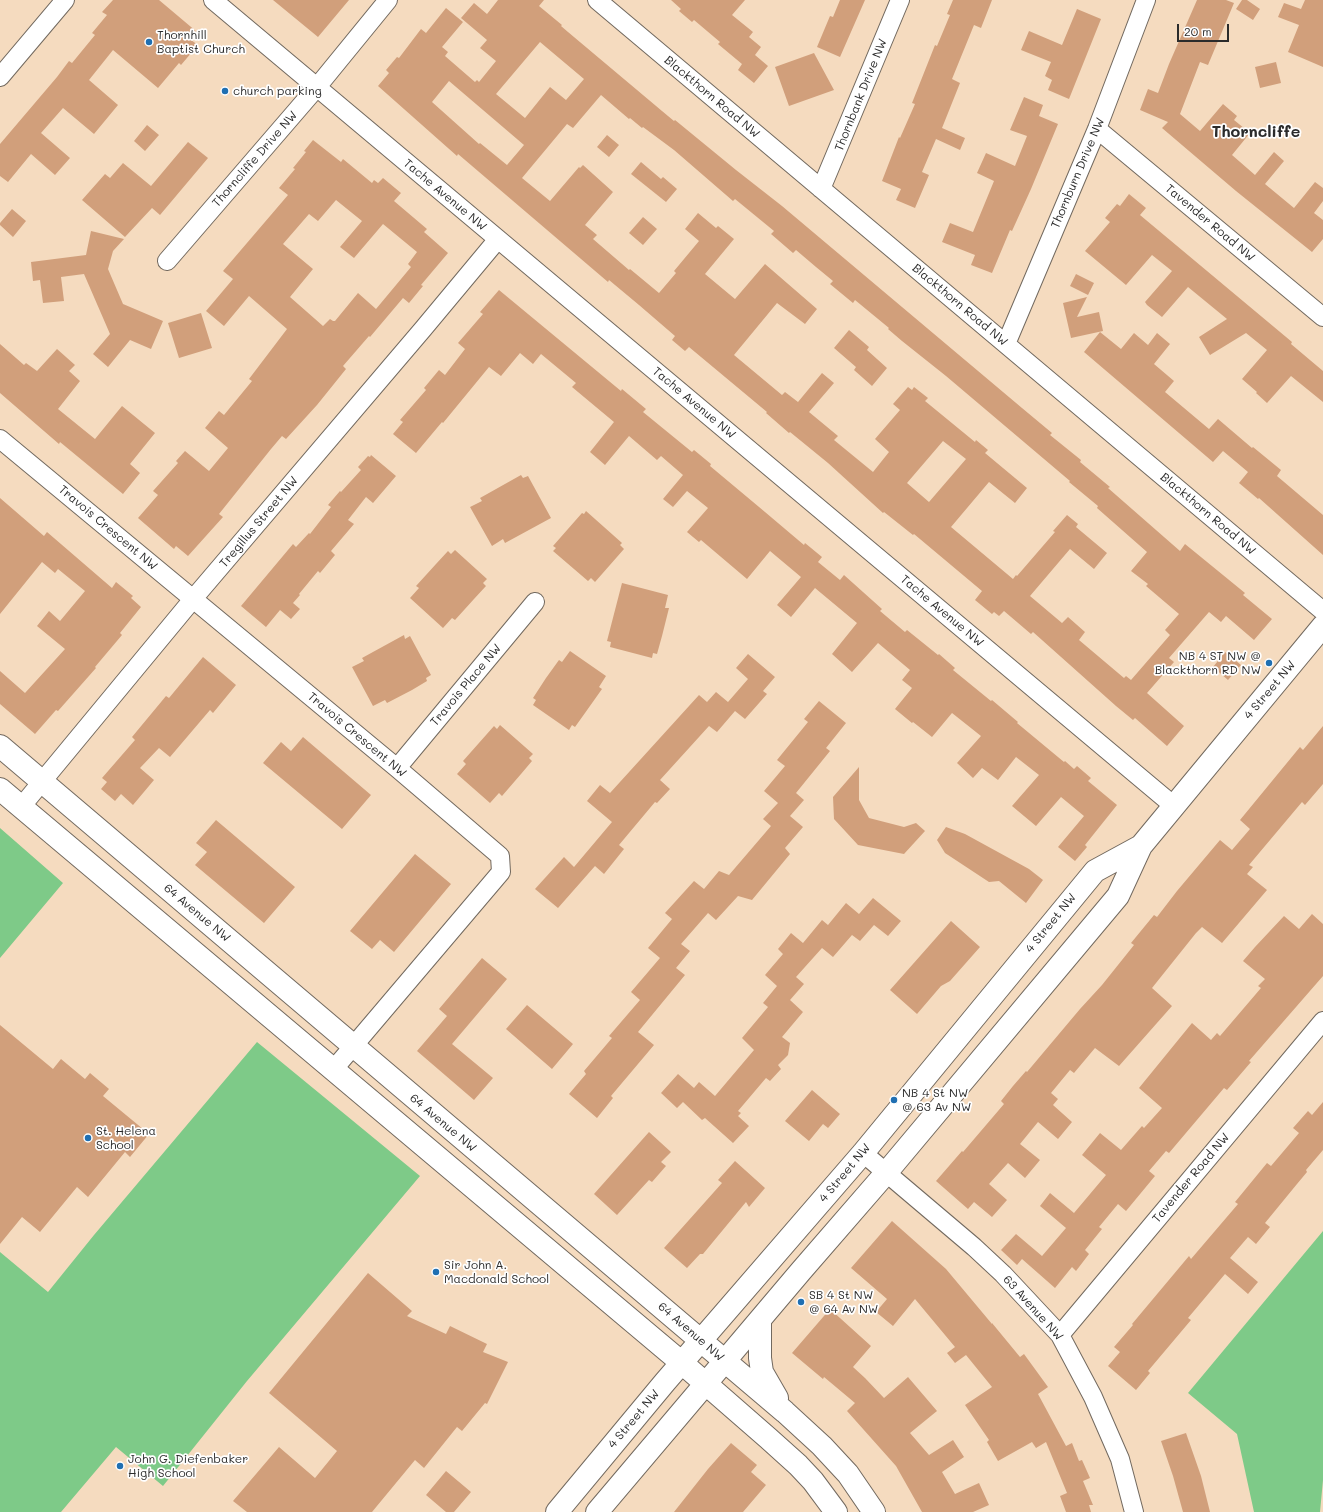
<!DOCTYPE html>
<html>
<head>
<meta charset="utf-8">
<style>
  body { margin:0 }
  #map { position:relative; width:1323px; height:1512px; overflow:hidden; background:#f5dbbf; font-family:Mali,sans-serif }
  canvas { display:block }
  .scale { position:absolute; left:1177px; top:24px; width:52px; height:18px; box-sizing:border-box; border:2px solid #2b2b2b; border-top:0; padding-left:5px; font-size:12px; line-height:14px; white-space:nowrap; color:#2b2b2b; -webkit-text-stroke:3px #fff; paint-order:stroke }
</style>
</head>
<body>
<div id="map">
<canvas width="1323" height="1512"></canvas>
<div class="scale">20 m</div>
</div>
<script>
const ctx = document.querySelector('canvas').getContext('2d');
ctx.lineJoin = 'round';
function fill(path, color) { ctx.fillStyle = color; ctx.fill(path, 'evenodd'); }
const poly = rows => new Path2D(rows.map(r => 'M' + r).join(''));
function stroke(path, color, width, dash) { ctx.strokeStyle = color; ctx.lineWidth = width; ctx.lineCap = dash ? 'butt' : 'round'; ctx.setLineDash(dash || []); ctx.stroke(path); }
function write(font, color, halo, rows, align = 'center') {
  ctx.font = font + ' Mali,sans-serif'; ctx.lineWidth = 3.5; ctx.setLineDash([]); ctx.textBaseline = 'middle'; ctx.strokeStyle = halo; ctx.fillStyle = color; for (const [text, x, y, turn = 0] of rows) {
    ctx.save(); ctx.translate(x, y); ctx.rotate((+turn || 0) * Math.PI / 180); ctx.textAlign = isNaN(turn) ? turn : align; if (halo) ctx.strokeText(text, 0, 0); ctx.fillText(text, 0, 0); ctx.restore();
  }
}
fill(poly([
  [0,828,63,883,0,958],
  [257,1042,420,1176,247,1381,163,1486,116,1447,61,1512,0,1512,0,1252,48,1292,94,1235],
  [1323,1231,1323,1480,1320,1512,1254,1512,1237,1434,1188,1393]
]), '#7eca88');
fill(poly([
  [113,0,159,0,197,32,191,40,198,45,181,65,179,63,158,88,113,50,89,80,118,105,94,134,63,108,41,133,70,158,55,175,31,154,8,182,0,176,0,144,57,77,69,61,72,63,95,35,92,33,107,15,102,12],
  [273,0,349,0,318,37],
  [498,0,544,0,539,6,562,25,561,26,568,32,662,111,674,121,675,120,736,170,782,206,1022,408,1052,433,1050,435,1081,460,1080,462,1110,487,1108,488,1180,551,1185,544,1245,593,1243,595,1272,619,1254,640,1226,616,1221,622,1209,612,1169,658,1174,662,1147,693,1184,726,1167,746,1135,718,1133,720,1116,706,1033,632,1031,634,1004,611,999,616,994,612,992,614,975,600,982,591,914,534,913,535,884,512,883,513,828,463,790,432,789,433,766,413,767,412,689,347,685,351,672,340,675,336,639,305,609,280,608,282,458,154,457,156,378,86,389,73,386,70,397,57,399,58,421,29,426,33,446,8,463,22,442,47,448,52,445,56,475,82,477,80,479,82,496,61,480,48,487,40,461,18,474,3,487,14],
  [540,42,584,79,566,100,550,87,525,118,496,94],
  [449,81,524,145,507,165,480,143,479,144,432,102],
  [601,95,629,119,630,118,642,128,643,127,674,150,733,201,735,199,774,231,771,234,793,253,796,250,816,267,833,281,830,284,853,303,855,300,889,328,888,329,902,341,946,376,1070,481,1069,482,1098,506,1097,508,1147,552,1131,571,1148,584,1146,586,1179,614,1165,630,1170,635,1131,680,1126,676,1124,678,1079,640,1085,632,1068,617,1062,623,1030,596,1070,549,1094,569,1107,553,1076,527,1078,524,1067,515,1053,531,1055,532,1017,576,1016,575,1013,579,951,527,989,482,1015,503,1027,488,985,453,988,450,976,440,975,442,925,401,928,398,914,387,912,390,908,387,893,404,900,410,875,439,889,452,873,472,834,440,838,436,809,412,834,383,822,373,798,402,785,392,782,395,734,355,777,303,805,324,817,309,765,264,735,299,705,274,734,239,718,226,716,228,698,213,685,229,699,241,674,271,676,273,659,293,630,269,629,270,593,239,597,235,585,225,613,192,583,165,580,168,579,167,550,201,522,178,567,124,573,128],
  [943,441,966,459,929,502,907,483],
  [671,0,745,0,732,15,753,32,749,37,761,47,755,55,768,66,754,83,738,70,742,64,718,44,720,42,694,20,692,22,679,11,681,9],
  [840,0,865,0,840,57,817,47,830,16,833,17],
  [953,0,992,0,981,28,974,25,952,79,960,83,942,128,965,138,960,150,936,139,922,172,929,175,915,208,896,200,901,189,882,181,899,137,900,138,915,104,912,103,935,45,937,46,950,15,947,14],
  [1197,0,1226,0,1234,3,1208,65,1200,62,1180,114,1200,131,1223,104,1237,116,1234,120,1250,133,1232,155,1255,175,1274,152,1284,161,1265,184,1294,208,1315,182,1323,188,1323,201,1314,213,1323,220,1323,239,1312,252,1236,191,1162,128,1168,122,1140,110,1148,89,1158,93,1169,64],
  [1242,0,1247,0,1260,9,1253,20,1236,9],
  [1305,0,1323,0,1323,67,1288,52,1299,25,1278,17,1284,3,1301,9],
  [1077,9,1101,19,1069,99,1048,90,1052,80,1045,76,1051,62,1021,50,1029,31,1062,45],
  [814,53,834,90,789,106,775,67],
  [1276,62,1281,83,1260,88,1255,67],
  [1024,97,1043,105,1039,116,1058,124,1031,189,1012,231,1010,230,992,273,971,265,975,255,942,242,950,223,973,232,994,181,977,173,986,153,1015,166,1027,136,1010,130],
  [147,125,159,135,145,151,134,141],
  [607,135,619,145,609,157,597,147],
  [313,140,341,162,343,159,372,183,374,180,378,183,383,178,401,193,394,201,427,229,424,232,448,253,421,285,423,286,409,303,403,298,370,337,369,336,343,366,346,369,317,405,286,439,282,436,271,449,219,514,223,517,188,556,176,546,174,549,138,518,158,495,153,491,178,463,176,461,185,451,209,471,228,448,205,428,219,411,224,415,252,381,249,379,287,329,249,296,224,326,206,311,233,279,223,271,288,195,279,188,295,169,293,168,306,152,304,151],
  [336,200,362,221,340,247,354,258,383,224,417,252,408,264,411,267,376,309,358,293,335,321,333,321,330,319,323,326,290,297,313,269,283,244,309,214,318,221],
  [188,142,208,158,160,215,152,208,125,237,82,200,105,174,110,178,123,163,151,186],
  [641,162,661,179,663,177,677,189,666,202,631,174],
  [1129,194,1146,208,1140,215,1292,342,1291,344,1323,371,1323,402,1291,376,1267,403,1256,393,1257,392,1242,379,1267,350,1246,333,1210,355,1199,337,1227,319,1188,287,1162,317,1147,305,1145,302,1172,271,1152,255,1126,285,1085,251,1110,222,1105,218,1117,204,1120,206],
  [12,209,26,221,13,237,0,225,0,223],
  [643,217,657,229,643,245,629,233],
  [91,231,124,239,113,251,108,269,123,304,163,321,151,349,130,340,108,367,93,354,110,334,84,274,61,277,64,301,43,303,40,280,33,281,31,262,86,255],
  [1076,274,1094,283,1088,295,1070,286],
  [499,290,621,391,622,389,646,409,643,412,692,452,694,450,711,464,710,466,765,512,804,545,805,543,822,557,818,562,840,580,844,575,882,609,880,611,905,632,907,630,938,655,939,654,955,668,953,670,991,701,992,700,1018,722,1017,723,1064,762,1065,761,1074,769,1077,766,1091,778,1088,781,1117,805,1085,845,1087,847,1075,861,1058,847,1084,816,1061,797,1036,826,1012,806,1039,775,1016,757,998,780,982,768,973,778,957,763,981,736,952,713,932,737,913,722,912,723,895,709,912,688,902,680,910,670,878,643,852,672,832,654,857,623,815,588,791,617,777,605,801,577,770,551,747,579,701,540,699,542,687,532,708,508,687,491,673,507,663,499,683,475,661,456,657,460,629,436,605,465,590,452,614,422,572,387,576,383,541,354,533,364,520,353,501,376,489,367,443,423,442,422,416,453,393,434,403,422,400,420,426,390,424,388,439,370,445,375,465,349,458,343,483,314,480,312],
  [1087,297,1077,317,1099,312,1103,331,1071,338,1063,303],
  [201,313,212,348,179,358,168,323],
  [849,330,869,347,867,350,887,368,872,386,854,370,856,367,834,348],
  [1100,332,1121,349,1134,333,1148,345,1157,333,1170,344,1154,364,1174,381,1165,392,1209,429,1218,419,1252,448,1253,447,1281,470,1277,476,1323,515,1323,555,1259,498,1258,499,1239,483,1248,472,1223,451,1213,462,1084,352],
  [0,344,24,365,26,363,37,371,57,349,75,365,69,371,80,381,58,409,95,439,122,406,155,433,130,464,140,473,123,494,60,442,59,444,0,393],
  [371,455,396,476,373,503,366,497,348,520,354,524,331,551,335,555,320,573,318,571,299,594,300,595,293,603,300,609,291,619,280,610,266,627,241,606,293,544,296,547,309,533,310,534,331,507,328,505,340,491,341,492,361,470,358,467,368,456,370,457],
  [521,475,523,478,528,476,551,518,505,543,503,539,492,546,470,507,482,501,480,498],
  [0,498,44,536,47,532,112,588,116,582,133,596,131,598,141,607,120,633,122,635,95,667,96,668,58,711,56,710,35,734,0,704,0,671,25,693,65,649,37,626,49,611,60,621,85,591,58,569,55,573,42,562,0,614],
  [586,511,622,543,620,545,624,549,595,582,591,578,588,581,553,551,556,548,553,546,582,513,584,514],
  [455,550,487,579,483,583,486,586,474,599,455,620,452,618,443,628,410,598,419,588,416,586,436,564,448,551,451,554],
  [622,583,668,595,665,608,669,608,662,636,657,654,653,653,652,658,610,647,611,642,607,641],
  [404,635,405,639,410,636,431,675,426,678,427,681,412,690,387,703,385,700,373,706,352,667,364,661,362,658],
  [570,651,606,676,599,687,602,689,585,713,575,727,572,725,569,730,533,705,536,700,533,698,546,678,559,660,562,662],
  [1225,652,1241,665,1228,680,1213,667],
  [748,654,775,677,763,691,767,694,745,719,735,711,717,732,709,726,660,780,670,789,657,803,655,802,619,845,624,849,604,874,595,866,558,908,535,889,564,857,574,867,612,822,587,801,600,785,610,793,699,695,707,702,716,692,728,702,748,679,736,668],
  [203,657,236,685,213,713,210,710,170,757,159,748,140,768,154,780,133,805,121,794,115,801,101,789,107,782,102,778,135,740,132,737,166,696,169,698],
  [819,701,846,723,826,748,830,751,796,793,804,800,790,816,803,827,785,848,790,854,752,900,738,896,716,920,708,913,681,944,690,951,676,968,685,975,638,1032,654,1045,611,1096,613,1098,597,1118,569,1094,586,1074,584,1071,612,1038,609,1036,640,1000,631,992,660,958,648,948,672,919,665,913,694,881,704,889,719,871,729,875,771,826,763,819,778,803,764,791,785,766,777,760,808,722,804,719],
  [500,725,533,754,529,758,532,761,521,774,502,796,499,793,490,803,457,774,466,764,463,761,494,726,497,729],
  [1323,726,1323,784,1305,805,1302,802,1249,865,1253,867,1247,874,1267,890,1222,943,1202,927,1196,933,1152,988,1172,1006,1119,1066,1095,1048,1074,1073,1070,1070,1051,1093,1058,1099,1053,1105,1072,1122,1058,1139,1038,1122,1020,1144,1040,1160,1025,1178,1008,1163,989,1184,1007,1200,992,1217,974,1202,968,1209,936,1181,962,1151,963,1152,1004,1104,1001,1101,1013,1086,1026,1071,1027,1072,1080,1009,1102,985,1134,945,1131,943,1154,915,1157,917,1177,891,1220,840,1232,850,1250,829,1240,820,1300,747,1303,750],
  [303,737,371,795,342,829,263,763,281,742,291,751],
  [859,767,859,800,869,818,904,827,916,823,925,831,904,854,858,845,834,819,833,797],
  [216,820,295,887,264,923,195,865,207,852,196,843],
  [946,827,965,834,1029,869,1043,880,1026,903,999,881,989,882,945,853,937,840],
  [415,854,451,884,394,952,380,940,372,949,350,931],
  [873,898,901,921,888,936,874,925,860,941,852,935,833,957,822,948,796,977,804,984,790,1000,803,1012,782,1037,790,1043,788,1055,778,1065,781,1069,770,1081,766,1078,738,1111,741,1113,738,1116,749,1126,733,1143,705,1118,702,1120,683,1102,677,1108,661,1093,678,1074,694,1088,699,1082,715,1096,754,1050,742,1038,768,1007,763,1003,777,986,765,975,783,954,778,949,791,933,803,943,822,920,828,925,846,903,859,914],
  [1312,914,1323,924,1323,976,1249,1061,1251,1062,1227,1090,1224,1088,1169,1153,1166,1151,1149,1171,1155,1176,1126,1211,1118,1204,1099,1227,1102,1229,1085,1250,1089,1254,1076,1271,1072,1267,1055,1288,1022,1259,1017,1265,1001,1250,1016,1234,1042,1256,1066,1228,1040,1206,1050,1193,1074,1213,1106,1175,1082,1155,1100,1133,1121,1150,1142,1126,1144,1128,1162,1108,1139,1088,1192,1023,1211,1040,1217,1033,1220,1036,1261,988,1258,986,1265,979,1243,961,1255,947,1284,916,1299,929],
  [951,921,980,947,950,981,941,986,917,1014,890,990],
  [482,958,507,979,452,1044,493,1078,474,1100,417,1051,447,1016,439,1009],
  [527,1005,573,1044,552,1069,506,1029],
  [0,1025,53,1069,61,1059,85,1079,90,1073,109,1089,103,1096,149,1134,130,1157,125,1152,88,1197,77,1187,40,1232,22,1217,0,1244],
  [812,1090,840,1114,828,1128,823,1124,809,1141,785,1121],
  [1323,1102,1323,1150,1306,1170,1307,1172,1297,1184,1265,1223,1270,1227,1256,1244,1248,1237,1230,1258,1258,1282,1248,1294,1225,1274,1188,1318,1191,1320,1148,1371,1150,1373,1136,1390,1108,1366,1120,1352,1114,1347,1133,1325,1132,1324,1189,1256,1191,1259,1238,1204,1235,1202,1267,1163,1271,1166,1299,1133,1293,1128,1308,1111,1312,1115],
  [649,1132,671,1152,661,1162,666,1166,652,1182,649,1180,617,1215,594,1194],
  [735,1161,765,1188,749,1207,746,1202,703,1254,700,1254,687,1268,664,1248,722,1183,718,1180],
  [892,1221,946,1269,992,1324,992,1323,1020,1357,1024,1354,1048,1387,1038,1394,1066,1446,1072,1443,1079,1461,1082,1460,1090,1478,1083,1481,1093,1505,1089,1505,1091,1512,1066,1512,1060,1496,1067,1493,1046,1442,1036,1448,1032,1442,998,1461,987,1442,989,1440,965,1405,992,1387,966,1355,955,1363,947,1353,955,1347,915,1299,893,1326,876,1312,887,1299,851,1268],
  [368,1273,412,1311,407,1316,446,1334,450,1326,487,1344,483,1352,508,1362,487,1404,485,1403,462,1431,457,1427,424,1468,415,1460,372,1512,247,1512,233,1501,279,1447,315,1478,337,1451,269,1393],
  [830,1309,871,1346,853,1367,865,1378,884,1398,908,1377,937,1411,910,1433,929,1455,953,1440,964,1457,942,1472,955,1494,979,1483,989,1505,973,1512,922,1512,896,1466,847,1411,855,1403,824,1377,823,1379,792,1353],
  [1186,1433,1201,1476,1210,1512,1183,1512,1173,1476,1161,1441],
  [731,1443,757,1465,751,1472,766,1485,743,1512,674,1512,708,1469],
  [446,1471,471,1492,454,1512,446,1512,426,1495]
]), '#d19f7b');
const street = poly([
  [213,0,1174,806],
  [597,0,1323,611],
  [0,77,65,0],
  [1097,129,1323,317],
  [821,189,900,0],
  [167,261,317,87,388,0],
  [1006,344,1097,129,1146,0],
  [0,439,397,768,500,856,501,872,333,1070],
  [397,768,535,602],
  [21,807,193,599,423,329,498,239],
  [863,1153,974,1247,1003,1274,1060,1335,1093,1397,1120,1459,1134,1512],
  [1060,1335,1323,1021]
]);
const secondary = poly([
  [0,746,785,1412,822,1446,848,1474,874,1512],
  [0,789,682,1363,768,1438,798,1465,813,1481,836,1512],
  [760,1320,760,1358,762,1372,777,1398],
  [557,1512,665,1382,863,1153,1095,871,1141,846],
  [597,1512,801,1271,886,1173,1118,896,1141,846,1323,626]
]);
stroke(street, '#72695f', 20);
stroke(secondary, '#72695f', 24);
stroke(street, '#fff', 18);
stroke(secondary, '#fff', 22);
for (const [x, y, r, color] of [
  [149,42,4,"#1f6fb2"],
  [225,91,4,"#1f6fb2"],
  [1269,663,4,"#1f6fb2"],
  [894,1100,4,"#1f6fb2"],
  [88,1138,4,"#1f6fb2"],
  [436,1272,4,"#1f6fb2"],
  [801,1302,4,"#1f6fb2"],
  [120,1466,4,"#1f6fb2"]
]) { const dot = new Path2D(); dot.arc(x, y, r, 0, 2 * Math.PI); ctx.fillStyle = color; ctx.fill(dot); stroke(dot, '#fff', 1.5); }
write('12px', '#2b2b2b', '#fff', [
  ["Thornhill",157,35],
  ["Baptist Church",157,49],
  ["church parking",233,91],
  ["NB 4 ST NW @",1261,656,"right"],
  ["Blackthorn RD NW",1261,670,"right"],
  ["NB 4 St NW",902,1093],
  ["@ 63 Av NW",902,1107],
  ["St. Helena",96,1131],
  ["School",96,1145],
  ["Sir John A.",444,1265],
  ["Macdonald School",444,1279],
  ["SB 4 St NW",809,1295],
  ["@ 64 Av NW",809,1309],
  ["John G. Diefenbaker",128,1459],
  ["High School",128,1473]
], 'left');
write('12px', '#2b2b2b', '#fff', [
  ["Thornbank Drive NW",861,95,-68],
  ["Blackthorn Road NW",712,97,40],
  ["Thorncliffe Drive NW",255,159,-49],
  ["Thornburn Drive NW",1078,173,-67],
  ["Tache Avenue NW",445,195,40],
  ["Tavender Road NW",1210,223,40],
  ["Blackthorn Road NW",960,305,40],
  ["Tache Avenue NW",694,403,40],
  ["Blackthorn Road NW",1208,514,40],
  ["Tregillus Street NW",259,522,-50],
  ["Travois Crescent NW",108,528,40],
  ["Tache Avenue NW",942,611,40],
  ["Travois Place NW",466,685,-50],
  ["4 Street NW",1270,690,-50],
  ["Travois Crescent NW",357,735,40],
  ["64 Avenue NW",197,913,40],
  ["4 Street NW",1051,923,-51],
  ["64 Avenue NW",443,1123,40],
  ["4 Street NW",845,1173,-50],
  ["Tavender Road NW",1191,1178,-50],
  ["63 Avenue NW",1033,1308,48],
  ["64 Avenue NW",691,1332,41],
  ["4 Street NW",634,1419,-50]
]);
write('bold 16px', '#2b2b2b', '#fff', [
  ["Thorncliffe",1256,132]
]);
</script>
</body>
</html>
